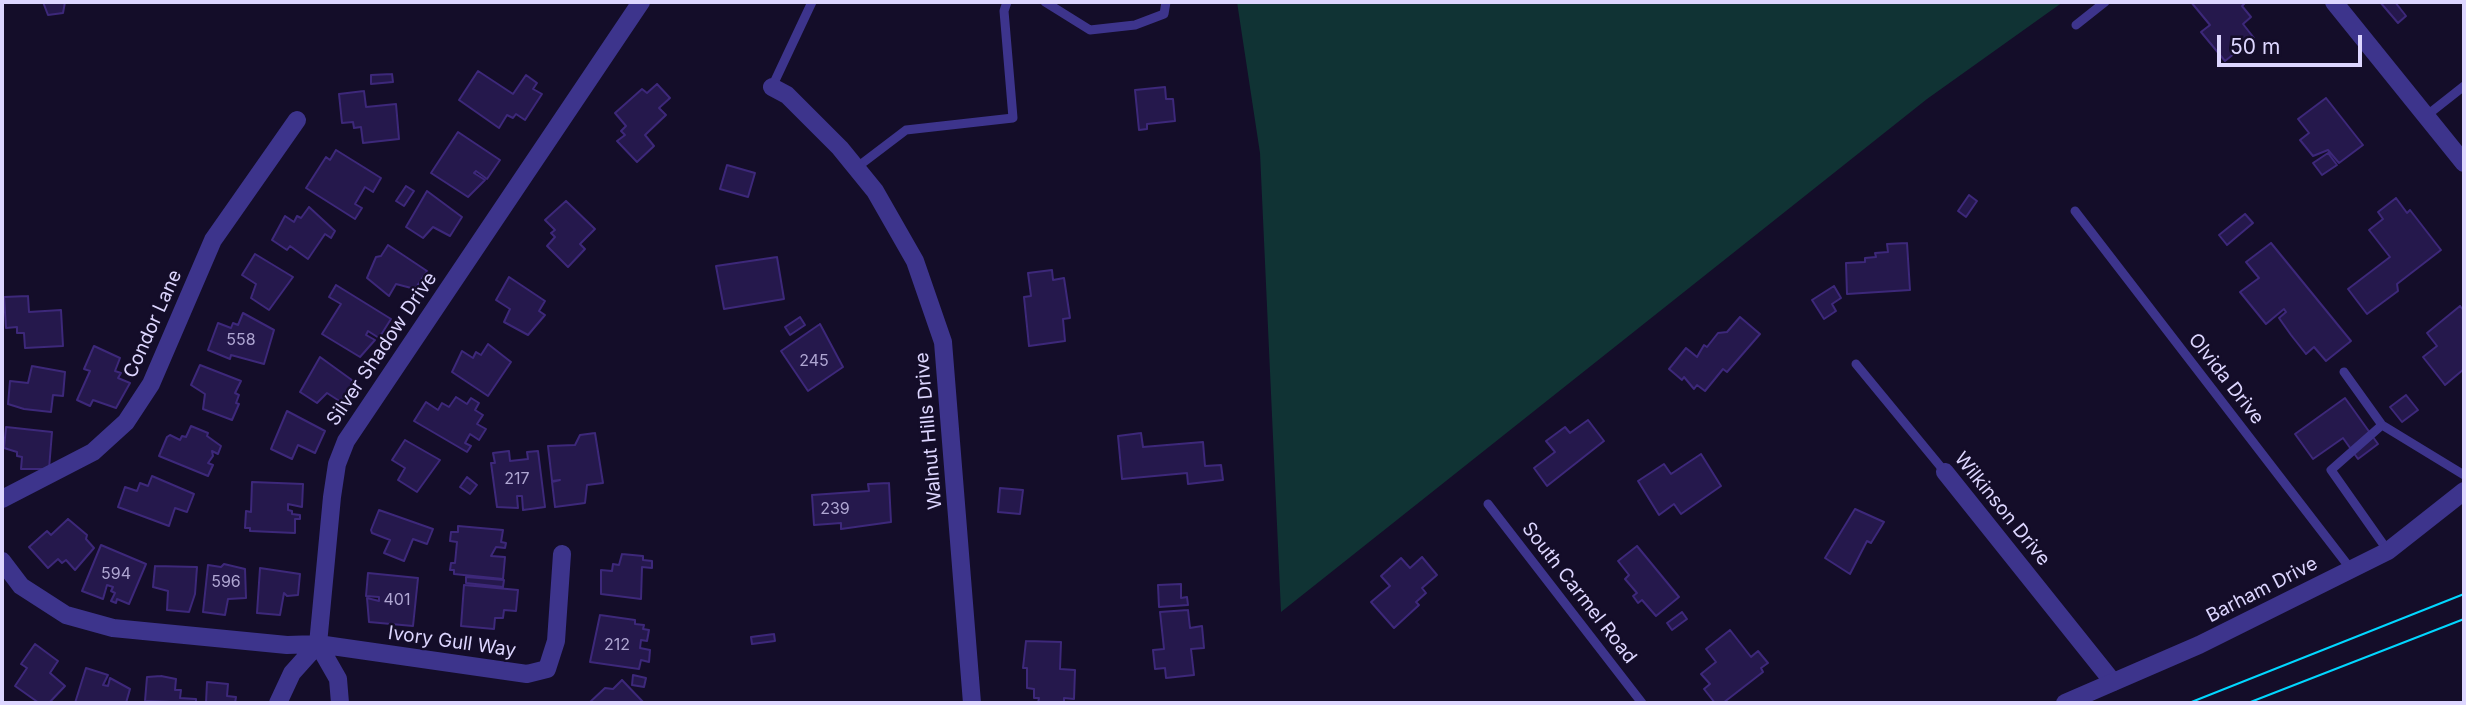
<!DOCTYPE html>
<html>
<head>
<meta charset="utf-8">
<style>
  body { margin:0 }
  #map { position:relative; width:2466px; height:705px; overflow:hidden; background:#140d29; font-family:Inter,sans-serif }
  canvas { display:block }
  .frame { position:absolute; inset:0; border:4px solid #ddd6ff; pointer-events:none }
  .scale { position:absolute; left:2217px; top:35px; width:145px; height:32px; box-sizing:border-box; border:4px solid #ddd6ff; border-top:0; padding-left:9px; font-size:21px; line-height:24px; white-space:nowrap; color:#ddd6ff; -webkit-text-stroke:5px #140d29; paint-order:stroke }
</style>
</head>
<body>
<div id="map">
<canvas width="2466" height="705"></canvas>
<div class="frame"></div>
<div class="scale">50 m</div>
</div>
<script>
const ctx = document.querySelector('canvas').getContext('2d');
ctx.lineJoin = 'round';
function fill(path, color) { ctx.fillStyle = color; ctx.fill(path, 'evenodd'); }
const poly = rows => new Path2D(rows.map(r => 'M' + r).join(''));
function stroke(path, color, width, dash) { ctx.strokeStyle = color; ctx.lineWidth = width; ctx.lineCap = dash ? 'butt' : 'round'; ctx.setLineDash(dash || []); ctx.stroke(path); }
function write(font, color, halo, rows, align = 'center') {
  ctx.font = font + ' Inter,sans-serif'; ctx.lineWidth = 5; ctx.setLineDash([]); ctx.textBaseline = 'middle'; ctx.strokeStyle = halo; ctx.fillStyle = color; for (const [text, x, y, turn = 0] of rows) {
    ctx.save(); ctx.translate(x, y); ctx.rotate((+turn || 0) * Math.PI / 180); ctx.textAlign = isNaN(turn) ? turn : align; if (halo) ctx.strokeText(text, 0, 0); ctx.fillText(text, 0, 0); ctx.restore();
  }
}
fill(poly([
  [1237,2,2063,2,1927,99,1281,612,1260,153]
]), '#103334');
const building = poly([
  [43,2,65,2,63,13,48,15,43,2],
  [2191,2,2246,2,2242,6,2251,17,2243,24,2254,38,2225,61,2201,32,2210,25,2191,2],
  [2380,2,2395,2,2406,16,2398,23,2380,2],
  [478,71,513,94,526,75,537,83,533,89,542,94,525,120,516,114,513,118,507,115,499,128,459,100,478,71],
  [392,74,393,82,371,84,371,75,392,74],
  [657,84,670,98,659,108,666,115,645,135,654,146,637,162,617,141,625,135,621,131,626,126,615,113,642,89,647,93,657,84],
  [1165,87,1166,99,1173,99,1175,121,1147,124,1147,129,1139,130,1135,90,1165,87],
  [364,91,366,107,396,104,399,139,363,143,361,127,354,128,353,122,342,123,339,94,364,91],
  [2326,98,2363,145,2339,163,2328,150,2313,156,2300,140,2309,133,2298,119,2326,98],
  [458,132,500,160,487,179,476,171,474,173,485,180,468,197,431,173,458,132],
  [336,150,381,178,373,192,365,187,355,204,362,208,355,219,306,188,326,157,330,160,336,150],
  [2328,153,2337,165,2322,175,2313,163,2328,153],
  [727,165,755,173,748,197,720,189,727,165],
  [406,186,414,191,404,206,396,201,406,186],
  [427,191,462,217,450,236,433,227,423,238,406,227,427,191],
  [1969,195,1977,201,1966,217,1958,211,1969,195],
  [2396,198,2407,213,2410,210,2441,250,2397,284,2398,291,2367,314,2348,289,2390,257,2369,230,2383,219,2378,212,2396,198],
  [566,201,595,229,580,244,585,249,568,267,547,246,555,237,551,233,555,230,545,220,566,201],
  [309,207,335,231,331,238,325,234,308,259,290,246,287,250,272,240,285,216,294,222,297,216,301,218,309,207],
  [2245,214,2253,223,2227,245,2219,235,2245,214],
  [1907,243,1910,290,1847,294,1846,263,1865,262,1865,258,1876,257,1875,253,1888,252,1887,244,1907,243],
  [2271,243,2351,341,2326,361,2314,347,2306,354,2291,335,2279,318,2286,312,2284,309,2266,324,2240,292,2259,278,2246,262,2271,243],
  [388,245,427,271,415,289,396,284,389,296,367,278,376,257,381,256,388,245],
  [255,254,293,277,269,310,251,298,256,284,242,275,255,254],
  [777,257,784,299,724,309,716,266,777,257],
  [1052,270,1053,280,1064,278,1070,318,1063,319,1065,341,1029,346,1024,297,1031,296,1028,273,1052,270],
  [509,277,545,301,539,311,545,315,528,335,504,322,510,309,496,300,509,277],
  [336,285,391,319,379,338,368,331,366,335,375,340,360,357,322,334,341,304,329,297,336,285],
  [1834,286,1841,298,1832,304,1836,311,1824,319,1812,300,1834,286],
  [28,296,29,312,61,310,63,346,25,348,24,333,17,333,17,327,6,328,4,297,28,296],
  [2460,306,2464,311,2464,369,2445,385,2423,357,2437,346,2427,333,2460,306],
  [243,313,274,330,264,364,231,355,230,359,208,350,218,323,231,328,233,323,238,325,243,313],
  [800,317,805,325,790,335,785,327,800,317],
  [1740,317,1760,334,1727,372,1723,369,1705,391,1697,385,1694,389,1684,377,1682,380,1669,369,1686,348,1697,357,1704,345,1707,347,1718,333,1727,332,1740,317],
  [820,324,843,367,808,391,781,351,820,324],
  [488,344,511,362,488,396,452,372,462,351,473,358,476,352,481,355,488,344],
  [94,346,120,358,115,371,121,373,118,378,130,383,116,408,93,400,90,406,77,400,90,371,84,369,94,346],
  [320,357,356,383,345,401,341,402,327,393,317,403,300,392,320,357],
  [200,365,241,381,235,393,239,395,236,403,239,404,232,420,203,409,205,394,191,385,200,365],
  [32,366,65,372,63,396,53,395,51,412,24,409,8,404,10,381,28,383,32,366],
  [2406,395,2418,410,2402,422,2390,407,2406,395],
  [456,397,467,404,471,398,479,403,475,410,483,415,477,424,486,429,479,440,470,434,465,443,471,446,467,452,414,421,426,402,438,410,442,403,449,407,456,397],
  [2345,398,2378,444,2358,459,2343,438,2313,459,2295,434,2345,398],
  [287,411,325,431,315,453,298,445,292,459,271,449,287,411],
  [1588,420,1604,441,1547,486,1534,468,1555,452,1546,441,1565,427,1570,433,1588,420],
  [191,426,208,433,207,436,221,446,218,454,212,451,213,456,208,463,213,465,208,476,159,456,167,437,170,435,180,440,182,436,186,437,191,426],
  [6,427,52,432,49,469,21,469,22,457,17,456,17,452,4,448,6,427],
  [595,433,603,483,587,485,585,503,555,507,552,482,560,480,552,481,548,446,575,445,580,435,595,433],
  [1141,433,1143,447,1203,442,1205,466,1221,465,1223,480,1188,484,1187,473,1122,479,1118,436,1141,433],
  [405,440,440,460,417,492,398,480,405,468,392,460,405,440],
  [509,451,510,461,528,459,527,452,538,451,545,507,523,510,522,496,517,496,518,508,497,507,491,463,495,463,493,453,509,451],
  [1701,454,1721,486,1681,514,1674,504,1659,515,1638,481,1664,464,1671,474,1701,454],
  [152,476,194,494,187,512,175,508,169,526,118,507,125,487,137,491,140,483,148,486,152,476],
  [467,477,477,485,470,494,460,487,467,477],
  [252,482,303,484,302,507,288,504,288,510,292,511,292,514,300,515,300,519,295,519,295,533,250,531,250,528,245,528,246,511,251,512,252,482],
  [889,483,891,522,841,529,841,523,814,525,812,495,869,491,868,484,889,483],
  [1000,488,1023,490,1020,514,998,512,1000,488],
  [1855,509,1884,522,1871,543,1867,541,1850,574,1825,558,1855,509],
  [379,510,433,529,427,544,413,539,404,561,384,553,390,540,372,533,371,530,379,510],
  [68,519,87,535,86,539,94,548,75,570,66,560,62,563,58,559,48,568,29,547,47,531,51,535,68,519],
  [458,526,503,530,501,542,506,543,505,548,496,547,491,556,505,557,503,579,454,574,454,570,450,570,451,563,455,563,457,542,450,541,451,532,458,532,458,526],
  [101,545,146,564,129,604,117,599,116,603,111,601,115,593,111,591,113,587,107,585,103,599,82,591,101,545],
  [1637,546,1679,597,1656,616,1642,600,1638,603,1633,596,1637,593,1625,579,1629,575,1618,561,1637,546],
  [622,554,643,556,643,560,652,561,652,568,642,567,641,599,601,594,601,570,612,571,613,564,619,565,622,554],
  [1422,557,1437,575,1422,588,1426,593,1416,602,1419,605,1394,628,1371,602,1390,586,1381,576,1401,558,1410,568,1422,557],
  [224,564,245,569,246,598,228,599,225,615,203,612,208,565,221,567,224,564],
  [155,566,197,567,195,594,189,612,167,610,168,591,153,587,155,566],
  [260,568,300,574,298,595,287,596,284,593,280,615,257,613,260,568],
  [368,573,418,578,413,626,369,622,367,598,379,601,379,597,366,596,368,573],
  [466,577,504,580,503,587,466,583,466,577],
  [1181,584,1181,598,1187,597,1188,605,1159,607,1158,585,1181,584],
  [464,585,518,590,516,611,504,610,503,618,495,618,494,629,461,626,464,585],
  [1188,610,1190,628,1202,626,1204,648,1191,649,1194,675,1166,678,1165,668,1155,669,1153,650,1164,649,1160,612,1188,610],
  [1682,612,1687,619,1672,630,1667,623,1682,612],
  [600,615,635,620,635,624,644,625,643,629,649,630,647,641,641,640,640,648,650,650,649,662,641,660,639,669,590,662,600,615],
  [1730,630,1751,657,1758,651,1768,663,1761,668,1763,672,1723,703,1715,703,1704,689,1710,684,1701,674,1716,662,1706,649,1730,630],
  [774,634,775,641,752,644,751,637,774,634],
  [1026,641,1061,642,1060,669,1075,670,1074,699,1064,698,1064,703,1038,703,1039,698,1034,698,1034,689,1027,688,1027,668,1023,668,1026,641],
  [35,644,58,661,50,673,65,686,49,703,39,703,15,686,27,668,21,664,35,644],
  [86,668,108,675,103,685,108,686,110,678,130,689,126,703,75,703,86,668],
  [633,675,646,678,644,687,632,685,633,675],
  [161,676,176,679,175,690,181,690,180,698,196,699,196,703,145,701,147,677,161,676],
  [622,680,644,703,589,703,605,688,613,689,622,680],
  [207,682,228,684,227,696,236,697,235,703,206,703,207,682]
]);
fill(building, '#25184c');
stroke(building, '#3d287a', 2);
stroke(poly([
  [1045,2,1090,30,1135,25,1164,14,1166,2],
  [2076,25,2105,2],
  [772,87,812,2],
  [2426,116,2464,86],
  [856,168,906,130,1013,118,1004,11,1007,2],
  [2075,211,2350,568],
  [1856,364,1945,472],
  [2344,372,2382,425],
  [1488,504,1642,703],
  [2388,551,2331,470,2382,425,2464,475]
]), '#3d348c', 9);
stroke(poly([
  [772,87,787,95,840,148,875,191,915,261,943,342,972,703],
  [1945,472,2113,682],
  [2,499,93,452,126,422,151,384,213,240,297,120],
  [2,561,21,586,66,615,113,628,287,645,318,644,527,674,547,669,556,641,562,554],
  [318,644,332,497,337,464,346,441,641,2],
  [318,644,338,679,340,703],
  [278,703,292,673,318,644]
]), '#3d348c', 18);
stroke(poly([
  [2334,2,2464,163],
  [2065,703,2199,645,2388,551,2464,491]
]), '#3d348c', 18);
stroke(poly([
  [2189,703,2464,594],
  [2248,703,2464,619]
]), '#02d7ff', 2);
write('16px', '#afa6d2', null, [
  ["558",241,340],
  ["245",814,361],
  ["217",517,479],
  ["239",835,509],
  ["594",116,574],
  ["596",226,582],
  ["401",397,600],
  ["212",617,645]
]);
write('19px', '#ddd6ff', '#140d29', [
  ["Condor Lane",153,324,-66],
  ["Silver Shadow Drive",382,349,-56],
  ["Olvida Drive",2226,379,52],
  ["Walnut Hills Drive",929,431,-95],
  ["Wilkinson Drive",2002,509,51],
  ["Barham Drive",2262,590,-27],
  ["South Carmel Road",1579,593,52],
  ["Ivory Gull Way",452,642,8]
]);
</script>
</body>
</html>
